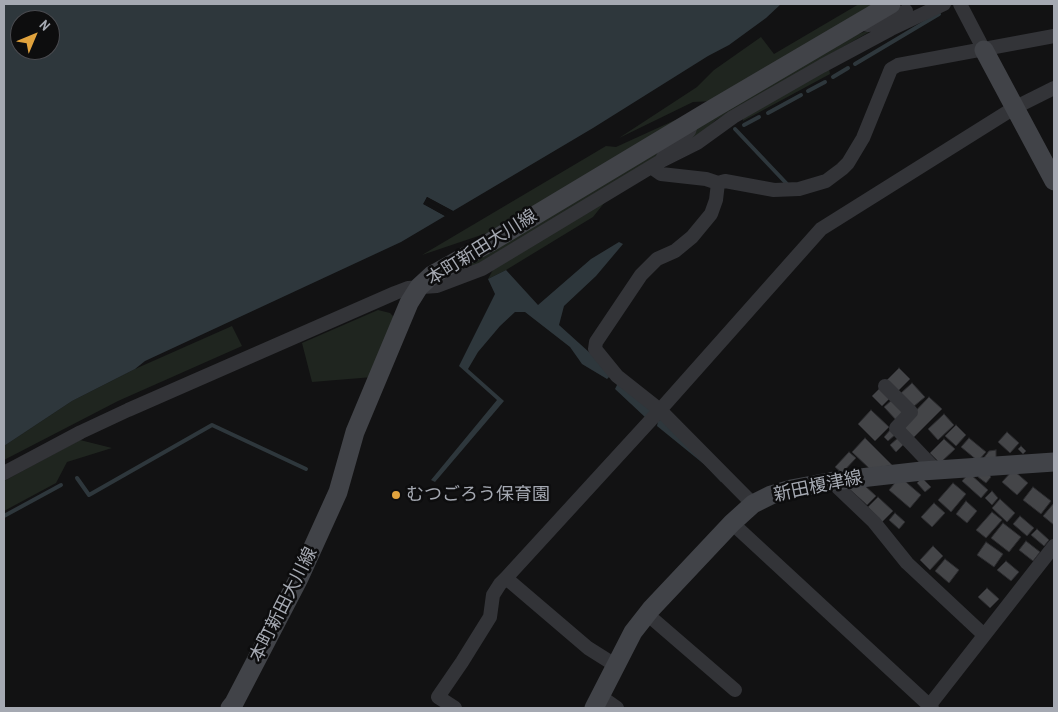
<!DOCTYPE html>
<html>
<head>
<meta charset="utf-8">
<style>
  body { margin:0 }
  #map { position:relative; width:1058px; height:712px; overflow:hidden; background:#121213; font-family:"Archivo Narrow",sans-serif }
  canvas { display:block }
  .frame { position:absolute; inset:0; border:5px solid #a5a9b2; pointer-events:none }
  .north { position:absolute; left:10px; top:10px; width:50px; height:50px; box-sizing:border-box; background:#0d0d0e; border:1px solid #4a4b50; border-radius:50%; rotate:45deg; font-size:14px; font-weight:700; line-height:20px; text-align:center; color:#a5a9b2 }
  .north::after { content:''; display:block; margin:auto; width:18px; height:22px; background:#e0a23d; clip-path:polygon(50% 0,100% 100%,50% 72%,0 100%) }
</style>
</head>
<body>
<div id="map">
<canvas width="1058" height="712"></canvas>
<div class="frame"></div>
<div class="north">N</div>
</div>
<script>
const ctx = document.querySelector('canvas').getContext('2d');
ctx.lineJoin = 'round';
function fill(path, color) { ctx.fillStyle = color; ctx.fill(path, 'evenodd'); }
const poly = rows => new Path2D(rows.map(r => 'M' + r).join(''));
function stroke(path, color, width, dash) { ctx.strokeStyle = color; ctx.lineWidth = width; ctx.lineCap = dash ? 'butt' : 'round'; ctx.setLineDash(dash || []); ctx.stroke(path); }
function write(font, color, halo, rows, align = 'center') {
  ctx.font = font + ' "Archivo Narrow","Noto Sans JP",sans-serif'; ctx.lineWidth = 5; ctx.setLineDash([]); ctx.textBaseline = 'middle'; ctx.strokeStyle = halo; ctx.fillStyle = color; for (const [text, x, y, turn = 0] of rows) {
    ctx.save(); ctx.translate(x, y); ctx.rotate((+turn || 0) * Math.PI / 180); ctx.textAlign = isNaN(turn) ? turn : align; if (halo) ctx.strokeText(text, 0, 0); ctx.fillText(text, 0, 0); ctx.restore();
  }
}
fill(poly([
  [859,4,879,4,715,101,693,102,619,138,697,87,714,70,761,37,774,54],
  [876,28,716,120,695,139,673,151,706,119,855,35],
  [829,68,830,74,743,121,743,116],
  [684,116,496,230,422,255,606,146,616,147],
  [681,133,659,156,476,265,435,281],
  [609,197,593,217,506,270,488,279,495,266],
  [378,310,390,313,395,318,373,377,312,382,302,343],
  [232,326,242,346,118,401,4,460,4,446,72,401,135,369],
  [80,440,112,448,67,462,56,483,4,511,4,481]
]), '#1f251f');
fill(poly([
  [4,4,781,4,766,18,729,45,708,56,593,128,453,211,427,197,424,204,445,216,401,242,145,361,135,369,72,401,4,446],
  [20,20,50,20,50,50,20,50],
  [619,242,623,244,596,276,564,306,559,325,600,362,610,376,607,379,582,364,570,347,525,312,515,312,500,326,478,352,468,369,504,401,435,482,431,480,497,400,459,366,495,294,488,279,506,270,538,305,591,259],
  [619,381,655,410,646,418,615,389],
  [665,418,727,476,721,482,705,465,657,426,658,421]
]), '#2e373c');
fill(poly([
  [427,197,453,211,450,212,428,200,427,203,447,214,445,216,423,204]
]), '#121213');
stroke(poly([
  [855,64,939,14],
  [833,77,848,68],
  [808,91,825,82],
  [768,113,801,95],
  [744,125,759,117],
  [735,129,787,184],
  [77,478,89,495,212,425,306,469],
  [4,516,61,485]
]), '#2e373c', 4);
const building = poly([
  [899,368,910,379,897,392,886,381,899,368],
  [912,383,925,397,913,407,901,393,912,383],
  [881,387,891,397,882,406,872,396,881,387],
  [929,397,942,409,913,438,901,426,929,397],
  [893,399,906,412,897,421,884,407,893,399],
  [871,410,889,427,875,441,858,424,871,410],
  [944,414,954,425,938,440,928,429,944,414],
  [956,425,966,435,956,446,945,436,956,425],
  [891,429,896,434,888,441,884,437,891,429],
  [1007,432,1019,443,1010,453,998,442,1007,432],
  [899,437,905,443,896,452,890,445,899,437],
  [865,438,892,465,871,470,852,452,865,438],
  [969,438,986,452,978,461,961,447,969,438],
  [944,439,955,449,940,463,930,453,944,439],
  [1021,446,1026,451,1023,454,1018,449,1021,446],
  [996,450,996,459,983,459,989,451,996,450],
  [849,452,856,458,842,473,835,467,849,452],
  [984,470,991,477,986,483,978,477,984,470],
  [1013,470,1028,483,1017,495,1002,482,1013,470],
  [969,473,988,490,981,498,962,481,969,473],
  [900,477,921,495,910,508,889,490,900,477],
  [922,478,931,487,925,492,917,483,922,478],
  [953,483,966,494,951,512,938,500,953,483],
  [864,485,876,496,867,505,847,487,864,485],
  [1033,487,1051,501,1041,514,1023,500,1033,487],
  [992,491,998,498,992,505,985,498,992,491],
  [878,497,893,511,882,522,868,507,878,497],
  [1000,499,1015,513,1007,522,992,508,1000,499],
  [966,501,977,511,967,523,956,514,966,501],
  [934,503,945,513,932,527,921,517,934,503],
  [1054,503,1054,525,1043,516,1054,503],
  [992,512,1002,520,986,538,976,530,992,512],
  [895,513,905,522,899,529,889,520,895,513],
  [1020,516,1034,528,1027,536,1013,524,1020,516],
  [1003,523,1021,537,1009,552,991,538,1003,523],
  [1037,529,1049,540,1044,546,1031,535,1037,529],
  [1026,541,1040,552,1033,561,1019,550,1026,541],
  [986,542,1003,554,994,567,977,555,986,542],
  [933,546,943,556,930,570,920,560,933,546],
  [945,559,959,570,949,583,935,571,945,559],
  [1006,561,1019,572,1011,581,997,570,1006,561],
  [987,588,999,599,990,608,978,597,987,588]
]);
fill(building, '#444548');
stroke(building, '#2c2c2f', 1);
stroke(poly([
  [960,4,984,50],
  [859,23,868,25,882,23,906,11],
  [691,125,689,131,665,154,661,161,651,167,661,174,706,179,718,183],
  [661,161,697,143,733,117,822,66,891,29,944,4],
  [885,386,911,412,896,428,936,470],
  [4,473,81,432,128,410,395,293,408,288,437,286,482,269,651,167],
  [831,481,874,522,907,563,984,635],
  [753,504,660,410,617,376,595,349,596,342,641,275,657,259,675,251,692,237,711,214,716,200,718,183,725,181,774,190,799,189,826,181,842,169,848,163,863,138,891,69,898,65,1054,36],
  [732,523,932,708],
  [647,614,735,690],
  [615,665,588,648,506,578,660,410,821,229,1014,108,1054,88],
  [600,696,617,708],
  [929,706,1054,546],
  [455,708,438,697,462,662,490,617,493,595,500,584,506,578]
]), '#333438', 14);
stroke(poly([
  [984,50,1054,181],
  [230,708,234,703,299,578,338,492,355,432,409,303,419,287,432,275,489,243,709,111,891,4],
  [594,708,633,632,651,609,684,574,732,523,753,504,771,495,791,489,834,481,922,471,1054,462]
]), '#414348', 19);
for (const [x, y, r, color] of [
  [396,495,5,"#e0a23d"]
]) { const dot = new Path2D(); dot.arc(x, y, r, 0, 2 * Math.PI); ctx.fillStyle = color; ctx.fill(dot); stroke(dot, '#0d0d0e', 2); }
write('18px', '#a5a9b2', '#0d0d0e', [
  ["本町新田大川線",482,248,-32],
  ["新田榎津線",818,487,-12],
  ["本町新田大川線",284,605,-63]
]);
write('18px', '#a5a9b2', '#0d0d0e', [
  ["むつごろう保育園",406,495]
], 'left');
</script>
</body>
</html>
